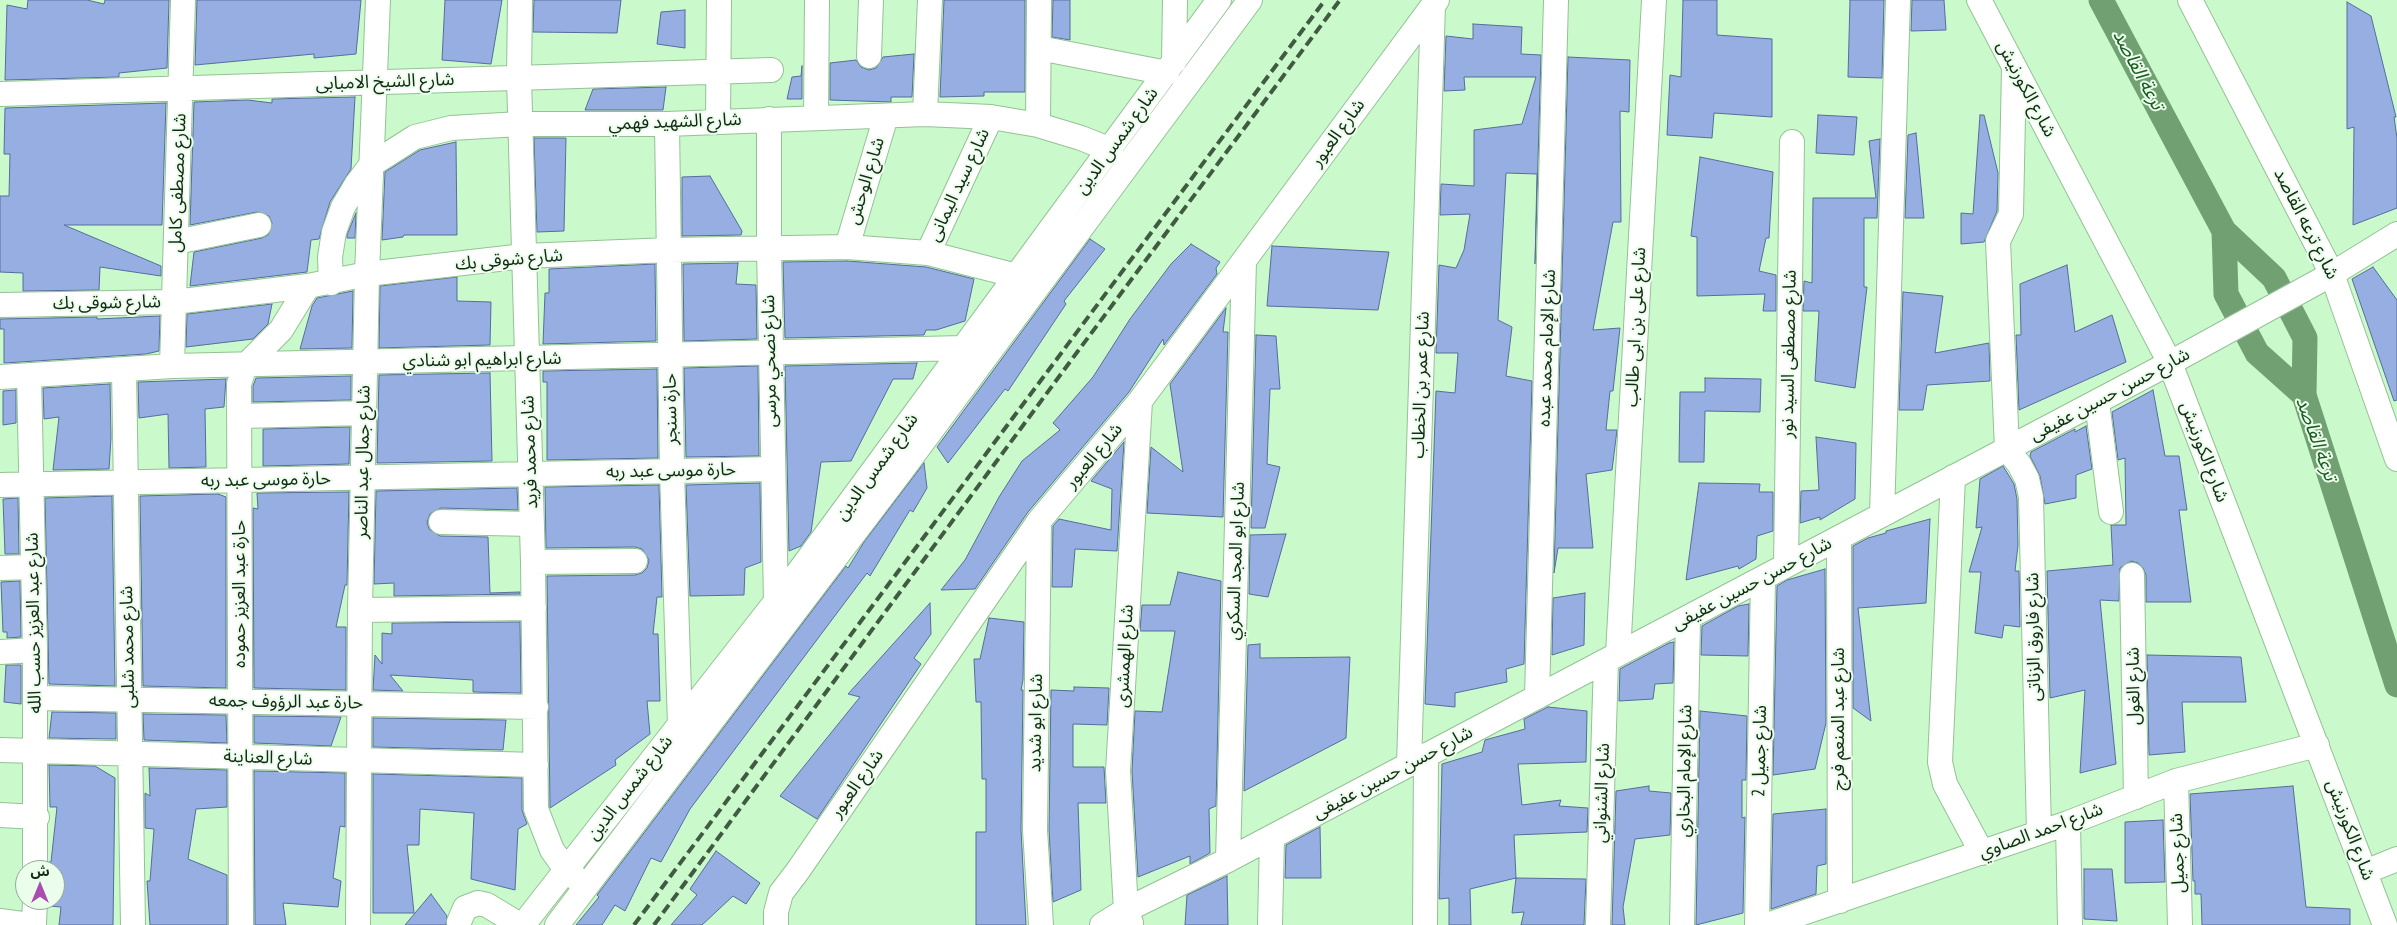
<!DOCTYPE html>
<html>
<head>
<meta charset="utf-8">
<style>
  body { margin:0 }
  #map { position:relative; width:2397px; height:925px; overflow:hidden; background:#caf9cb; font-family:"PT Sans Narrow","Noto Sans Arabic",sans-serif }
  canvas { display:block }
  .north { position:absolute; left:15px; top:860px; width:50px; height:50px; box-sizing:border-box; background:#ebfeeb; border:1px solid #96a896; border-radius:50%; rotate:0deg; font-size:14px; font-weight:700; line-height:20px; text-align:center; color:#162817 }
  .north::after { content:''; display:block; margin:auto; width:18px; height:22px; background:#ac4bb2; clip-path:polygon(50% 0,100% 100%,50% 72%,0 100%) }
</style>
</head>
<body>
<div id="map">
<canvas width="2397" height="925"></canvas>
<div class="north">ش</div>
</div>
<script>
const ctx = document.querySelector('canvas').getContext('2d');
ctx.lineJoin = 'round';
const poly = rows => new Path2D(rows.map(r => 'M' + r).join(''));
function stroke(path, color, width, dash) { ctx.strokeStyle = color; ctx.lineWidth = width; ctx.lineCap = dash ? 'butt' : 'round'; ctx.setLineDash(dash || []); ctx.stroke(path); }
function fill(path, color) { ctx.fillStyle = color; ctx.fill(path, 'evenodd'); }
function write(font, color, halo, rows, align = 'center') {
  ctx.font = font + ' "PT Sans Narrow","Noto Sans Arabic",sans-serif'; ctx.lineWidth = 4; ctx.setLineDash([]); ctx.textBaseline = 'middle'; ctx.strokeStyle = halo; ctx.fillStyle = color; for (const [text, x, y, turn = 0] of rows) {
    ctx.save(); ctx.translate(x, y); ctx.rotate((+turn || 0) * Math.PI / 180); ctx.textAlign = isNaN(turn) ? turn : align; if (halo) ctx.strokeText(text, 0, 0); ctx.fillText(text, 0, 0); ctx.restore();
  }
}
stroke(poly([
  [2101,0,2224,231,2226,294,2257,353,2304,395,2397,685],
  [2224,231,2274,278,2305,338,2304,395]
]), '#71a072', 25);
const building = poly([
  [28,0,87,0,104,4,105,0,169,0,167,68,119,73,119,77,5,80,7,5,27,9,28,0],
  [197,0,361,0,356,54,314,58,314,54,195,65,197,0],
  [445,0,502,0,491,64,442,60,445,0],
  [534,0,621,0,617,33,533,32,534,0],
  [944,0,1025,0,1025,92,984,92,984,96,940,97,944,0],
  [1053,0,1070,0,1070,40,1052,37,1053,0],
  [1683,0,1717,0,1717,35,1772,39,1772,117,1714,113,1712,138,1667,135,1670,75,1681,77,1683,0],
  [1850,0,1884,0,1882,78,1848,77,1850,0],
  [1912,0,1944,0,1946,30,1911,31,1912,0],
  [2347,2,2371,16,2396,117,2394,117,2397,138,2397,208,2353,225,2354,127,2347,129,2347,2],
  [685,10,685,48,657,44,661,12,685,10],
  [1473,24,1522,27,1521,54,1541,55,1535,264,1537,174,1506,173,1498,320,1512,327,1506,376,1532,381,1524,664,1506,669,1507,682,1455,693,1455,707,1425,704,1436,391,1455,393,1458,353,1436,353,1439,265,1456,268,1464,250,1470,214,1440,215,1441,184,1474,186,1474,130,1522,124,1536,77,1464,77,1465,90,1444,91,1446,36,1473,39,1473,24],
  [914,54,912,97,891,97,891,102,830,100,830,63,856,60,861,67,869,70,876,68,883,57,914,54],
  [1568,57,1630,60,1629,112,1620,111,1621,222,1613,222,1593,330,1620,328,1613,391,1610,391,1606,430,1617,430,1612,470,1586,474,1593,548,1558,548,1554,573,1568,57],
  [802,66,802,99,787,99,792,77,801,76,802,66],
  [666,87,663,110,585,110,593,89,666,87],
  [355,97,351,169,330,202,319,239,311,240,307,272,190,286,194,252,262,238,268,235,272,223,269,216,257,212,190,225,194,102,248,100,272,103,272,99,355,97],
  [166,103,162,225,64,225,161,266,161,276,100,267,99,290,23,291,23,273,0,272,0,196,9,196,10,154,4,154,5,108,166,103],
  [1818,115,1857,117,1854,155,1816,153,1818,115],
  [1980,115,1984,115,1998,173,1997,211,1984,242,1961,244,1961,213,1973,214,1980,115],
  [1916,133,1924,218,1905,218,1908,135,1916,133],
  [534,138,566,138,564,231,537,232,534,138],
  [1880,139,1877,218,1864,218,1864,287,1867,287,1855,388,1815,381,1819,311,1803,311,1804,281,1812,283,1813,198,1876,198,1869,141,1880,139],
  [456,142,457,235,404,235,403,237,382,240,385,172,420,150,456,142],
  [1700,157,1773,172,1769,238,1766,238,1759,271,1776,275,1776,311,1763,311,1765,294,1697,296,1697,237,1691,236,1700,157],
  [710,176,742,231,741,235,682,236,682,177,710,176],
  [356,213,355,238,347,238,347,235,356,213],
  [1090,239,1105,249,1064,301,1066,304,1008,391,1005,389,948,463,937,447,1090,239],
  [1191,244,1220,262,1216,268,1217,274,1164,345,1163,339,1129,392,1028,512,975,589,941,590,965,560,999,497,1022,461,1060,430,1053,423,1093,377,1130,319,1171,264,1191,244],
  [1272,246,1389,252,1378,310,1267,306,1272,246],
  [847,261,926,267,974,279,965,321,936,330,926,330,924,335,785,338,783,262,847,261],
  [738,263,736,284,756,285,757,339,684,341,683,264,738,263],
  [655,264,656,341,543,344,545,293,549,293,549,269,655,264],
  [2067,265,2075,332,2112,315,2126,362,2019,410,2016,335,2021,335,2020,284,2067,265],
  [2373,267,2397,300,2397,400,2394,401,2352,279,2373,267],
  [457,277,457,301,491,302,490,345,379,348,380,286,457,277],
  [353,291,352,348,300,349,312,306,317,298,353,291],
  [1903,292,1943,296,1935,353,1989,343,1990,381,1927,385,1923,410,1899,410,1903,292],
  [272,304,268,324,253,339,186,347,187,314,272,304],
  [1226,308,1223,332,1228,332,1223,517,1147,513,1151,447,1183,472,1170,384,1226,308],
  [160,316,159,351,146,354,4,363,4,329,0,329,0,319,97,317,97,319,160,316],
  [1256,335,1276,336,1280,389,1270,389,1267,464,1280,467,1265,528,1251,528,1256,335],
  [917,363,913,379,893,379,851,461,821,462,811,532,801,546,789,551,785,366,917,363],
  [758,366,759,456,686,457,684,368,758,366],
  [657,369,658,458,547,460,547,382,543,382,543,371,657,369],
  [490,373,492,461,377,463,379,375,490,373],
  [351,376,351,400,253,402,253,386,256,378,351,376],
  [1705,378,1761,379,1760,412,1705,411,1704,462,1679,462,1680,392,1705,392,1705,378],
  [226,379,224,407,205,409,206,467,169,468,168,414,139,418,138,382,226,379],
  [110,384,111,438,109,469,53,470,59,417,44,419,43,388,110,384],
  [16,390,16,423,3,425,3,391,16,390],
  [2153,390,2165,456,2179,456,2187,510,2179,510,2191,602,2146,602,2146,575,2143,568,2138,563,2131,561,2120,568,2119,601,2100,600,2116,764,2080,773,2085,690,2050,698,2047,571,2113,565,2111,525,2126,525,2125,458,2118,460,2112,412,2153,390],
  [2086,426,2092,469,2076,475,2076,498,2045,504,2040,476,2030,456,2031,452,2075,429,2075,432,2086,426],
  [350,427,349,464,263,466,263,429,350,427],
  [1816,437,1856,443,1855,499,1820,520,1820,517,1800,523,1801,491,1819,490,1816,437],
  [1124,442,1117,551,1075,549,1072,587,1052,587,1053,526,1059,519,1111,530,1112,489,1091,481,1124,442],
  [924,463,927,488,913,512,910,510,870,576,867,573,690,809,661,862,651,858,625,911,615,905,602,925,576,925,599,897,597,895,846,566,848,568,864,542,924,463],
  [2003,466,2014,484,2017,499,2018,545,2015,571,2019,571,2020,627,2004,625,2002,638,1975,633,1981,572,1969,572,1982,527,1976,528,1980,479,2003,466],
  [760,483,761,562,745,568,744,595,690,596,686,485,760,483],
  [1699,483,1760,484,1759,492,1773,492,1773,531,1757,536,1756,559,1739,569,1738,566,1686,580,1699,483],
  [659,485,662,597,657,597,653,634,658,634,660,701,647,701,650,734,615,760,616,765,550,808,547,576,635,575,642,573,647,568,649,560,642,549,635,547,546,548,545,487,659,485],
  [517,488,518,510,441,508,430,514,427,522,429,529,440,536,488,537,490,593,520,592,520,594,394,596,394,583,374,584,376,491,517,488],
  [349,492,347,585,345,585,336,627,346,627,346,690,254,688,253,508,258,509,257,493,349,492],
  [218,494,226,497,226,688,143,686,140,496,218,494],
  [112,496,115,686,49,684,45,498,112,496],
  [18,498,19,554,5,554,3,499,18,498],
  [1930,519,1926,603,1858,608,1871,721,1853,708,1853,546,1868,538,1886,533,1886,531,1930,519],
  [1286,534,1268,597,1249,594,1250,535,1286,534],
  [1825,569,1826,723,1815,769,1773,775,1777,586,1787,580,1825,569],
  [1178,572,1221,581,1216,806,1209,809,1210,853,1190,864,1190,856,1138,877,1132,771,1135,711,1162,712,1175,631,1140,631,1142,605,1170,605,1178,572],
  [20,581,21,637,7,638,7,632,3,632,1,582,20,581],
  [1585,593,1584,645,1552,655,1553,598,1585,593],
  [930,603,931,634,914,658,921,664,817,819,780,796,860,697,848,694,930,603],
  [1749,604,1748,656,1701,655,1702,626,1738,606,1749,604],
  [989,618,1024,622,1023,680,1021,690,1023,690,1021,830,1026,925,976,925,976,832,986,832,986,779,982,779,981,702,976,702,974,659,980,659,989,618],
  [520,622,521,693,473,692,473,680,390,675,403,691,373,690,375,655,382,664,382,633,392,634,392,623,520,622],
  [1674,642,1673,683,1655,684,1653,699,1619,701,1620,669,1669,643,1674,642],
  [1260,644,1260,658,1350,657,1346,738,1244,791,1248,645,1260,644],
  [2147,655,2241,657,2246,702,2182,702,2185,752,2149,755,2147,655],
  [6,665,21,665,21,704,4,702,6,665],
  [1074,687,1109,688,1107,725,1073,724,1073,767,1104,767,1106,803,1078,803,1081,890,1053,902,1049,830,1051,690,1074,691,1074,687],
  [1548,707,1587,711,1586,762,1518,764,1522,805,1561,800,1559,806,1588,808,1587,832,1514,835,1516,878,1470,889,1471,925,1449,925,1449,898,1439,899,1442,764,1482,752,1485,740,1525,729,1524,719,1548,707],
  [1700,711,1747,716,1746,780,1742,780,1742,818,1745,817,1743,913,1696,925,1700,711],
  [52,712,116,713,116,739,49,738,52,712],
  [143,714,226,715,227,743,144,740,143,714],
  [254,716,341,717,331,746,254,743,254,716],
  [373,718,506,720,503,750,373,747,373,718],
  [49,765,95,766,115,778,113,925,59,925,61,907,49,906,49,900,55,900,55,870,49,870,49,862,51,862,57,807,50,807,49,765],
  [149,768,227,770,227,807,196,809,188,859,227,875,227,925,150,925,147,881,150,881,154,829,145,828,145,793,150,796,149,768],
  [254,771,345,773,345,827,340,826,333,878,341,881,338,907,283,903,286,925,255,925,254,771],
  [373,774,522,778,522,810,527,824,518,829,515,890,471,879,474,813,420,809,419,845,407,845,414,913,373,913,373,774],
  [1649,786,1649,791,1671,793,1670,835,1635,839,1623,907,1625,925,1612,925,1616,791,1649,786],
  [2293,786,2306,907,2350,909,2350,925,2202,925,2201,894,2195,894,2195,881,2193,881,2190,794,2293,786],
  [1826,809,1826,864,1817,866,1816,894,1771,909,1773,814,1826,809],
  [2163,820,2165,882,2125,883,2125,822,2163,820],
  [1320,827,1321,878,1285,878,1286,845,1320,827],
  [716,851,760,883,746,904,733,896,702,925,671,925,697,895,690,889,716,851],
  [2084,869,2112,869,2117,921,2084,919,2084,869],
  [1227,876,1228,925,1185,925,1187,895,1227,876],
  [1516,878,1586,879,1584,925,1521,925,1524,912,1512,913,1516,878],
  [431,894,447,916,446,925,405,925,431,894]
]);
fill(building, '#96aee2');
stroke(building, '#576c9c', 1);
const minor = poly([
  [520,0,519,78,533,562,536,809,552,850,562,864,578,880],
  [1979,0,2170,363,2385,925],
  [2190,0,2332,274,2397,459],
  [1039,48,1167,73],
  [869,56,871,0],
  [1174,62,1175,0],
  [2014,67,2011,214,1998,241,2007,449,2019,464,2027,479,2031,497,2039,832],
  [0,94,771,70],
  [925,114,930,0],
  [816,117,817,0],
  [769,119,769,248,776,602],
  [718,122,719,0],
  [667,124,672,471,680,725],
  [1038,125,1039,0],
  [176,242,259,225],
  [847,247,886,116],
  [928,253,991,117],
  [331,283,330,257,334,232,343,207,356,185,371,165,415,137,451,128,520,124,667,124,925,114,991,117,1038,125,1081,138,1111,150],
  [0,305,174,302,308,286,367,274,524,256,669,250,847,247,928,253,1017,276],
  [172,366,183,0],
  [124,370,133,925],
  [29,375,35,650,35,870],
  [0,377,172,366,964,348],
  [2097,402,2111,512],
  [240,416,364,413],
  [1953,477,1940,762,1945,784,1982,853],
  [0,485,772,469],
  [1882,515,1898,0],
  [1039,521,1035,830,1041,925],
  [441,522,532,524],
  [1839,538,1840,901],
  [533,562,635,561],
  [1786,565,1792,142],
  [0,568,33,567],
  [2132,575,2136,797],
  [360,610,534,608],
  [0,652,35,650],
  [1618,654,1654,0],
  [1537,697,1556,0],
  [36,698,536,707],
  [0,750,536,765],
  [1409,764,1433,5],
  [2176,781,2180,925],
  [0,815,37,817],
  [2068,823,2070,925],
  [1228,860,1244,261],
  [2365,872,2397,859],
  [0,921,30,925],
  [459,922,465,908,478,903,487,905,520,925],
  [1131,923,1126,910,1118,771,1140,401],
  [34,925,35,900],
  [241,925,239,384,245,366,281,330,308,286],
  [358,925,360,610,367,274,378,0],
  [523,925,792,581,1219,0],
  [557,925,902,470,1250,0],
  [776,925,776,912,781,893,797,872,1039,521,1140,401,1437,0],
  [1102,925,1126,910,1228,860,2170,363,2332,274,2397,234],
  [1270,925,1272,837],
  [1425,925,1426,755],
  [1598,925,1606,661],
  [1682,925,1688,618],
  [1757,925,1763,578],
  [1767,925,2068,823,2176,781,2317,745]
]);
stroke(minor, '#94c295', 26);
stroke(minor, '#fff', 24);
stroke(poly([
  [634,925,1325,0],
  [654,925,1078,351,1340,0]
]), '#415a42', 4, [10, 5]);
write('18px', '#162817', '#ebfeeb', [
  ["شارع الشيخ الامبابى",385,82,-2],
  ["شارع الكورنيش",2026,89,62],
  ["شارع الشهيد فهمي",675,122,-2],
  ["شارع العبور",1338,133,-54],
  ["شارع شمس الدين",1117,141,-54],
  ["شارع الوحش",866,181,-73],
  ["شارع مصطفى كامل",178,183,-88],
  ["شارع سيد اليمانى",959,185,-65],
  ["شارع ترعه القاصد",2306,224,63],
  ["شارع شوقى بك",509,260,-5],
  ["شارع شوقى بك",107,303,-1],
  ["شارع على بن ابى طالب",1636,327,-87],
  ["شارع الإمام محمد عبده",1547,348,-88],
  ["شارع مصطفى السيد نور",1789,354,-89],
  ["شارع ابراهيم ابو شنادي",482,360,-1],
  ["شارع نصحي مرسى",770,361,-91],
  ["شارع عمر بن الخطاب",1421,385,-88],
  ["شارع حسن حسين عفيفى",2110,395,-28],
  ["حارة سنجر",671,409,-91],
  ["شارع محمد فريد",530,452,-92],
  ["شارع الكورنيش",2204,452,69],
  ["شارع العبور",1094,456,-50],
  ["شارع جمال عبد الناصر",363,462,-89],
  ["شارع شمس الدين",877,467,-54],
  ["حارة موسى عبد ربه",671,471,-1],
  ["حارة موسى عبد ربه",266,480,-1],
  ["شارع ابو المجد السكري",1236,561,-88],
  ["شارع حسن حسين عفيفى",1752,584,-28],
  ["حارة عبد العزيز حموده",240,594,-90],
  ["شارع عبد العزيز حسب الله",34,623,-91],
  ["شارع فاروق الزناتى",2034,637,-91],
  ["شارع محمد شلبى",128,647,-91],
  ["شارع الهمشرى",1125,656,-87],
  ["شارع الغول",2134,686,-91],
  ["حارة عبد الرؤوف جمعه",286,702,1],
  ["شارع عبد المنعم فرج",1839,719,-90],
  ["شارع ابو شديد",1036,723,-89],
  ["شارع جميل 2",1760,751,-89],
  ["شارع العناينة",268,758,2],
  ["شارع الإمام البخاري",1685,771,-89],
  ["شارع حسن حسين عفيفى",1393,773,-28],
  ["شارع العبور",857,784,-55],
  ["شارع شمس الدين",630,788,-52],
  ["شارع الشنواني",1602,793,-88],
  ["شارع الكورنيش",2350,830,69],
  ["شارع احمد الصاوي",2041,831,-20],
  ["شارع جميل",2178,853,-92]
]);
write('italic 19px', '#175c20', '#ebfeeb', [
  ["ترعة القاصد",2138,70,62],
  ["ترعة القاصد",2316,439,70]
]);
</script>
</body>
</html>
